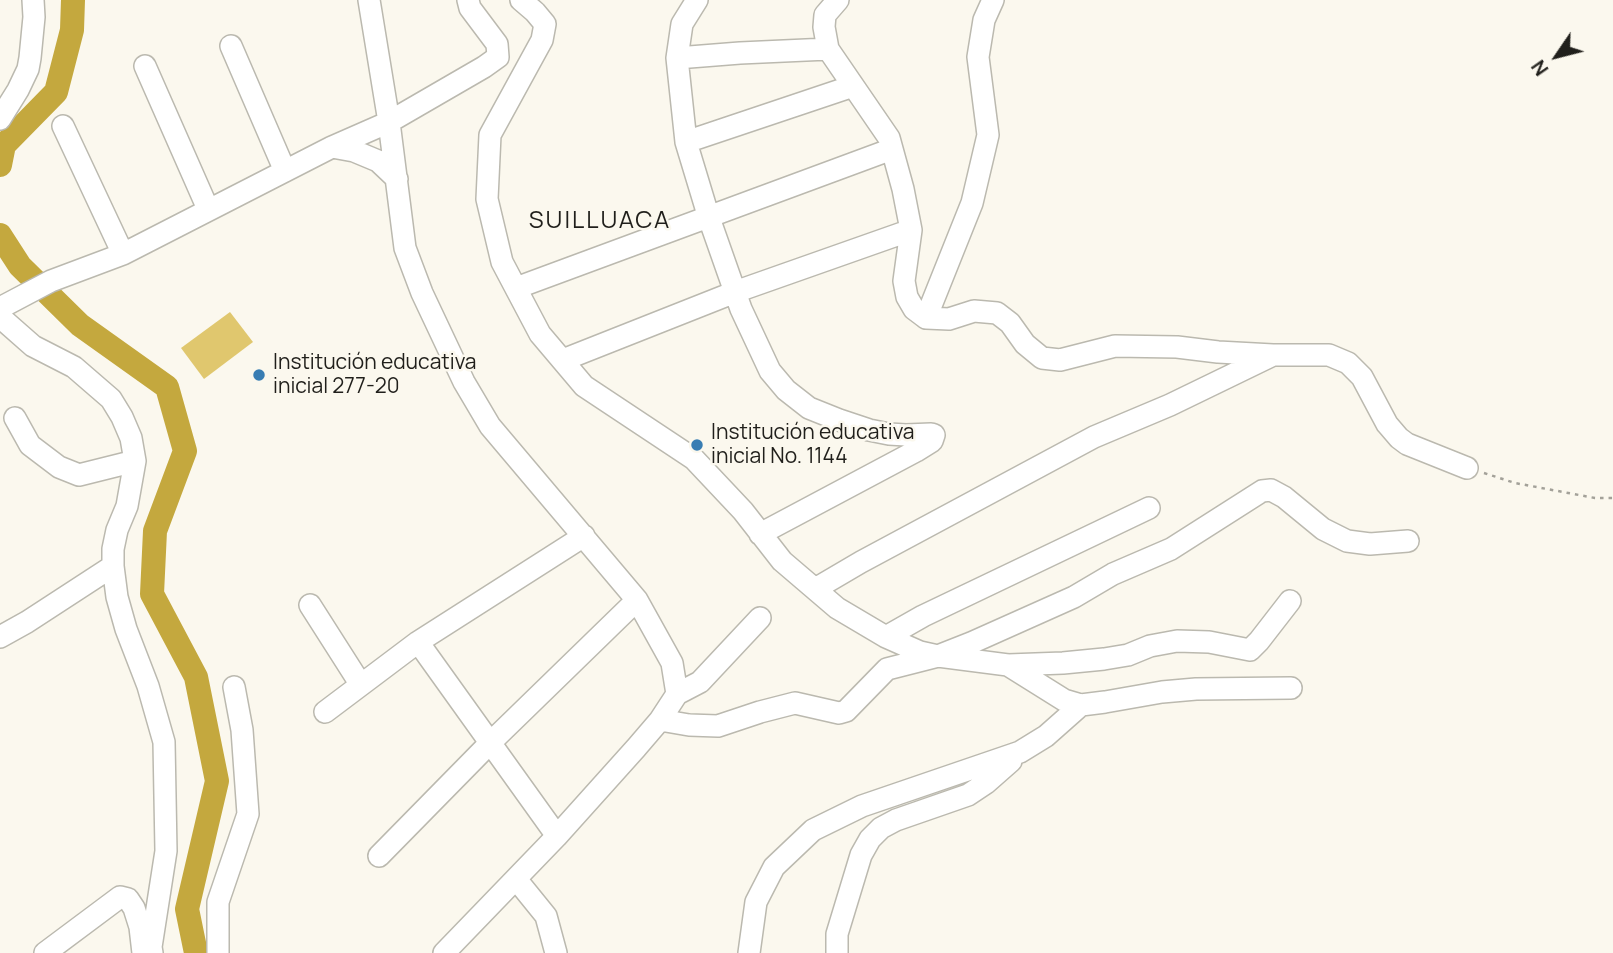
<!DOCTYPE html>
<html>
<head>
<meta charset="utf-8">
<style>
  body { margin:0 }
  #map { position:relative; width:1613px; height:953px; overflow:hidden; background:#fbf8ee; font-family:Manrope,sans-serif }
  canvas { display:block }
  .north { position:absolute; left:1522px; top:21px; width:70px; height:70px; -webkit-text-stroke:5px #fbf8ee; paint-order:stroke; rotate:235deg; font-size:19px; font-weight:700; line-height:28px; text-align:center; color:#201f1b }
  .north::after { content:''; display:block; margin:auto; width:24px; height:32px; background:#201f1b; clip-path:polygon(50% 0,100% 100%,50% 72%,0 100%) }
</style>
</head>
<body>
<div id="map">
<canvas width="1613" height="953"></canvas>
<div class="north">N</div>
</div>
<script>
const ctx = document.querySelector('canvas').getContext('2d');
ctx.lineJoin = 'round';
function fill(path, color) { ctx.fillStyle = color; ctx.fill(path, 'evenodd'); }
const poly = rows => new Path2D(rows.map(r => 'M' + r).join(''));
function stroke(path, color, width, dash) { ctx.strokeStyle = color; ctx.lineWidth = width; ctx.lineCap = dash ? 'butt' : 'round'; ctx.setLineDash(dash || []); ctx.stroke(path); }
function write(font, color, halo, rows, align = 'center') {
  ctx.font = font + ' Manrope,sans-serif'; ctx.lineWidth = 5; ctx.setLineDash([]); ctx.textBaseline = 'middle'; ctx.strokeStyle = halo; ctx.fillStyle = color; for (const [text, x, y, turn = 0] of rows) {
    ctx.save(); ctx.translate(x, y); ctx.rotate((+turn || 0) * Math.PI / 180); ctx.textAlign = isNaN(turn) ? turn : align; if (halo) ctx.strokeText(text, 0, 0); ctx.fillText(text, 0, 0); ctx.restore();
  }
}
fill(poly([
  [230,312,253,342,204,379,181,348]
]), '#e0c76e');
stroke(poly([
  [0,165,4,145,56,92,72,30,73,0],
  [0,235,20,266,80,325,167,387,185,451,155,531,152,594,196,677,217,781,187,909,196,953]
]), '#c4a83e', 24);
const minor = poly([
  [369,0,389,122,405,248,422,293,464,382,490,426,637,600,672,663,677,694,660,720,636,748,557,836,444,953],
  [521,0,535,12,545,24,542,40,490,135,487,199,502,262,540,334,584,386,694,459,743,511,782,561,837,608,886,637,920,652,938,656,1008,665,1063,663,1104,659,1128,655,1150,646,1177,641,1209,642,1250,650,1259,641,1290,601],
  [697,0,682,24,677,58,686,142,709,218,741,309,770,371,786,390,809,408,839,420,869,430,889,434,906,435,931,434,934,435,932,441,916,451,760,534],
  [838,0,825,15,824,27,828,49,889,138,903,189,911,230,904,281,907,297,914,309,926,318,949,319,974,311,997,313,1010,323,1025,344,1042,358,1060,360,1115,346,1177,347,1218,352,1273,355,1329,355,1348,363,1362,377,1387,424,1399,438,1407,444,1467,468],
  [231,46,285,171],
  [677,58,740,53,828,49],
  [145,66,208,209],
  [0,119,18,90,28,69,30,58,34,17,33,0],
  [63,126,123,254],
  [686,142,853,86],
  [332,147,354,151,378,161,397,179],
  [516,288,892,149],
  [0,308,51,281,123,254,332,147,389,122,484,67,498,57,497,44,470,8,468,0],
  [0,317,33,346,74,367,111,399,122,417,131,438,135,461,127,506,117,530,113,549,113,566,117,597,126,629,148,686,164,742,166,851,151,947,152,953],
  [926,318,972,203,988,135,978,57,984,20,993,0],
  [563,360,735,292,911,230],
  [15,418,30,445,59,467,79,475,135,461],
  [815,589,861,562,1094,437,1170,405,1271,356],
  [310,605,361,685],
  [0,637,27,622,113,566],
  [886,637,923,616,1149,508],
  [418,642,557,836],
  [1008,665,1064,700,1081,705,1105,702,1162,692,1196,689,1291,688],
  [677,694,700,682,760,618],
  [325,712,418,642,584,536],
  [660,720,689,725,718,726,760,712,795,703,839,713,846,711,887,669,938,656,971,643,1074,597,1113,574,1171,549,1262,491,1271,490,1284,497,1323,529,1347,541,1370,544,1408,541],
  [379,856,490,743,637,600],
  [516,879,546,916,556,953],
  [45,953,120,897,128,899,134,908,140,927,143,953],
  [218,953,218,902,248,814,242,730,234,687],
  [749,953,756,902,774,867,813,830,862,806,1020,752,1046,736,1081,705],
  [837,953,837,934,861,855,870,839,881,828,896,820,968,795,986,783,1011,761]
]);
stroke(minor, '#bbb9af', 24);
stroke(poly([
  [1484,473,1515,483,1595,498,1613,498]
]), '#a3a199', 2.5, [3.5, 5]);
stroke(minor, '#fff', 21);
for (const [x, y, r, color] of [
  [259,375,7,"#387db3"],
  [697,445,7,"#387db3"]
]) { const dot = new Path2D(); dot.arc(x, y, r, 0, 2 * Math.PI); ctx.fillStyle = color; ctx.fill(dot); stroke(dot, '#fbf8ee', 2.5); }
write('21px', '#201f1b', '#fbf8ee', [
  ["Institución educativa",273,363],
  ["inicial 277-20",273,387],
  ["Institución educativa",711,433],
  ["inicial No. 1144",711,457]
], 'left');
ctx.letterSpacing = '2px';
write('24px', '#201f1b', '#fbf8ee', [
  ["SUILLUACA",600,221]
]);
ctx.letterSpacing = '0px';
</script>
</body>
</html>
